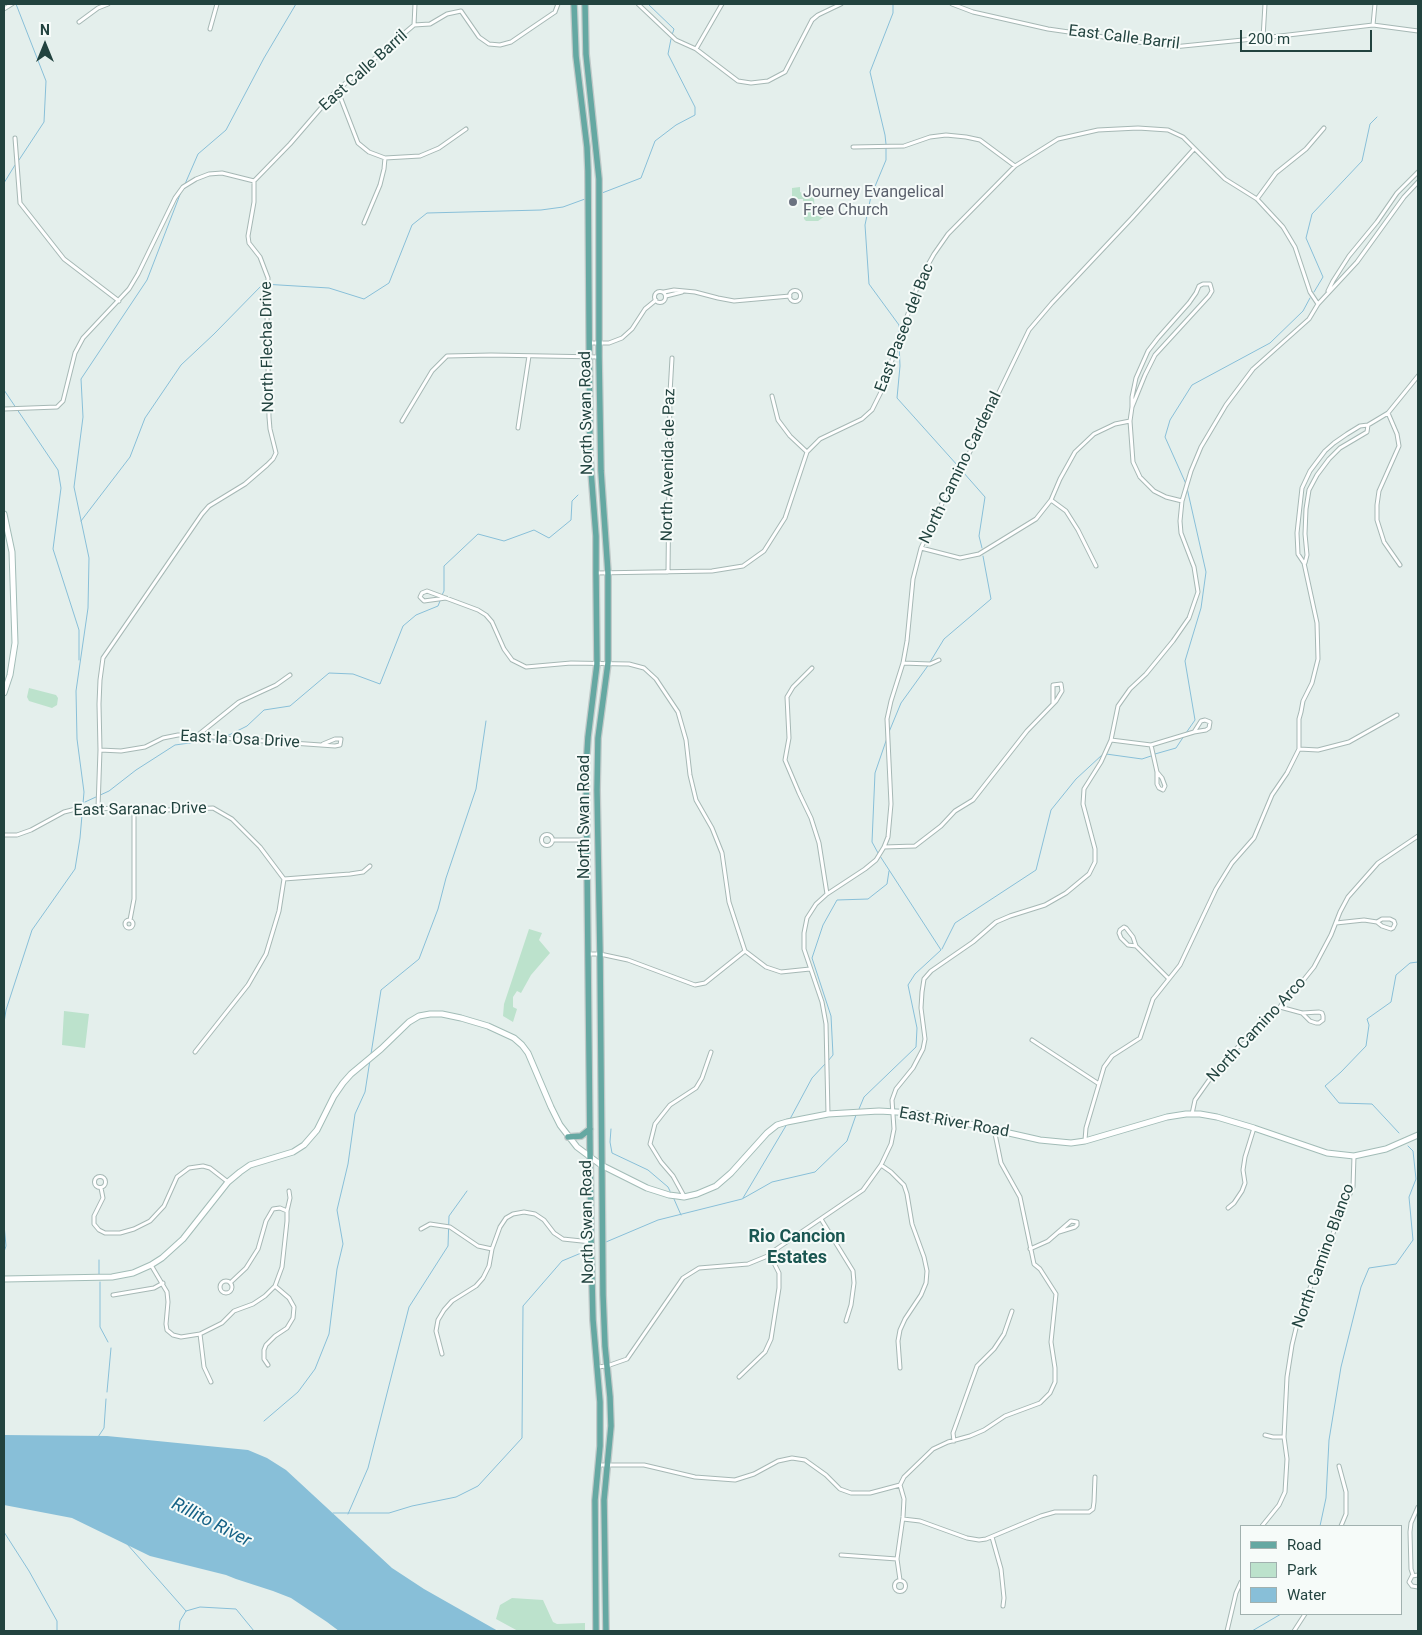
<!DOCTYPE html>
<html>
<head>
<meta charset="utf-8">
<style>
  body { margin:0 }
  #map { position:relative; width:1422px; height:1635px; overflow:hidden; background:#e4efec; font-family:Roboto,sans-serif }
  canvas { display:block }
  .frame { position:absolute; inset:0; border:5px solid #22433f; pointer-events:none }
  .legend { position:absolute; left:1240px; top:1525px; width:162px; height:90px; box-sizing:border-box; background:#f6fbf9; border:1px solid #a1b1af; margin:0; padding:6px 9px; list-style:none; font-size:15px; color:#22433f }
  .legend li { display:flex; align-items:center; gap:10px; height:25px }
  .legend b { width:25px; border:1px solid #a1b1af }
  .north { position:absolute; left:20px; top:20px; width:50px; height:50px; -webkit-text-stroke:4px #f6fbf9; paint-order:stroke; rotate:0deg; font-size:14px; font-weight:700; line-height:20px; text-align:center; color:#22433f }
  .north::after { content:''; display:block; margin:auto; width:18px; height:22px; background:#22433f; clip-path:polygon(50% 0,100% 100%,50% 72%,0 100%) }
  .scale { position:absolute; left:1240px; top:30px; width:132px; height:22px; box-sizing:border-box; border:2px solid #22433f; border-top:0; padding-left:6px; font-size:15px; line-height:18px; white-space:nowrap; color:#22433f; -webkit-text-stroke:4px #f6fbf9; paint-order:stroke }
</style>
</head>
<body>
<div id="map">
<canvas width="1422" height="1635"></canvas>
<div class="frame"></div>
<ul class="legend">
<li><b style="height:6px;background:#65a8a2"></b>Road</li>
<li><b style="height:14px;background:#bce2cc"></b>Park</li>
<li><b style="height:14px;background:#88bfd8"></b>Water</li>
</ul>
<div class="north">N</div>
<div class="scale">200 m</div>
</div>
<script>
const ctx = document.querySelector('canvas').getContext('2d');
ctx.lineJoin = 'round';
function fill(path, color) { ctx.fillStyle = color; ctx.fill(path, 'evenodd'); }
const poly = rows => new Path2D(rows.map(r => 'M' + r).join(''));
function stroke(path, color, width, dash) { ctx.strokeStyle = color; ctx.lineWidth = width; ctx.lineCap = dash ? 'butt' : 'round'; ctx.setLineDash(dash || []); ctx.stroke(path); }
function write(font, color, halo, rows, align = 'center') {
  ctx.font = font + ' Roboto,sans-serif'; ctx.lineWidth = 4; ctx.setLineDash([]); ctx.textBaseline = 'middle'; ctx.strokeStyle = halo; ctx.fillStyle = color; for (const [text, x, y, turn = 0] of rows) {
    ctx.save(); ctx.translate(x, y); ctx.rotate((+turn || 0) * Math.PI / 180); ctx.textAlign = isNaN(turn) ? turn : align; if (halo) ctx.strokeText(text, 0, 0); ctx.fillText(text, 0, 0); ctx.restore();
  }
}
fill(poly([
  [800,187,800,192,814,198,815,216,825,216,818,221,806,221,804,219,803,199,792,199,792,188],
  [29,688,56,695,58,698,57,705,52,708,29,701,27,697],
  [529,929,542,933,539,940,550,953,531,975,521,993,517,991,513,997,513,1007,517,1009,513,1022,503,1016,504,1004],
  [64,1011,89,1014,85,1048,62,1045],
  [512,1598,543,1600,553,1622,557,1624,585,1623,585,1631,518,1631,496,1619,500,1605]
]), '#bce2cc');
fill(poly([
  [4,1435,107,1436,248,1450,267,1458,286,1470,392,1568,424,1589,498,1631,339,1631,327,1622,291,1598,273,1591,236,1579,226,1575,150,1556,72,1518,4,1505]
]), '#88bfd8');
stroke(poly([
  [16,4,46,81,44,122,19,160],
  [648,4,674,29,672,35],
  [886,144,885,135,870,72,893,13,893,4],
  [886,148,886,160,871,196,865,225,869,284,899,325,899,336],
  [4,183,15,165],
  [185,184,198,154,226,130,264,58,296,4],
  [602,193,641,178,655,141,676,125,695,115,695,107,668,54,671,39],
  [1314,292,1323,277,1306,238,1312,214,1362,161,1370,124,1377,117],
  [899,342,900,366,897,398,958,466],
  [4,390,58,470,61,488,53,549,79,630,79,660],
  [963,472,985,497,979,536,982,548],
  [1186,484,1165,437,1170,420,1192,385,1270,343,1303,311,1310,298],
  [81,521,130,457,145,418,181,365,214,334,263,284,329,288,364,299,389,283,412,225,427,213,541,210,563,207,585,199],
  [442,595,444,591,444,566,478,534,504,541,534,530,549,538,571,520,572,501,578,495],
  [889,732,901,703,927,667,944,639,991,599,983,556],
  [1186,733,1195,720,1185,661,1201,608,1206,572,1187,488],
  [225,737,247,726,264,710,290,706,329,673,353,674,380,684,403,626,416,615,438,606,440,601],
  [1106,754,1142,759,1151,756],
  [1155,754,1176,748,1184,736],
  [85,802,109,791,136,770,175,745,219,739],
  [878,853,872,842,875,773,887,738],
  [942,949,955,923,1036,870,1051,810,1076,779,1102,755],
  [4,1023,6,1010,32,930,75,869,80,838,84,792,77,739,76,691,88,608,89,558,74,487,83,417,81,379,147,280,181,192],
  [371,1054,381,990,419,959,438,909,446,878,476,789,486,721],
  [828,1061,833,1055,831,1016,812,958,823,925,837,900,868,899,887,884,889,871],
  [859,1109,864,1097,916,1047,917,1028,908,985,915,974,941,950,880,856],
  [790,1119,812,1078,825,1064],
  [611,1129,610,1142,612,1153,648,1170,668,1187,670,1191],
  [1399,1133,1372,1104,1339,1103,1325,1086,1341,1072,1366,1046,1369,1025,1367,1019,1391,1002,1396,975,1410,963,1418,962],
  [743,1198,787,1124],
  [674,1199,681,1215],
  [4,1224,6,1246,4,1252],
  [606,1242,658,1220,742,1199,772,1182,815,1172,847,1141,856,1115],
  [99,1260,99,1274],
  [100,1282,100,1327,108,1342],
  [107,1392,111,1348],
  [264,1421,298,1392,315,1369,329,1334,337,1269,343,1244,337,1210,348,1164,355,1114,365,1092,370,1060],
  [98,1437,104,1428,106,1399],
  [333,1513,389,1513,412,1506,456,1497,478,1486,522,1438,523,1306,562,1261,586,1251],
  [348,1514,368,1468,409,1307,448,1246,449,1216,467,1191],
  [1320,1526,1326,1498,1329,1440,1341,1367,1361,1287,1369,1268,1396,1264,1413,1240,1409,1197,1416,1179,1413,1151,1408,1146],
  [4,1532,29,1571,57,1621,57,1631],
  [127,1544,186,1611],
  [179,1631,180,1621,186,1611,200,1607,236,1609,254,1631],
  [1252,1631,1281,1614]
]), '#88bfd8', 1);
const street = poly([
  [638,4,676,40,696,49,738,81,751,83,768,81,785,72,812,20,818,15,841,4],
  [952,4,973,12,1048,29,1173,47,1263,38,1373,25,1418,31],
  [4,9,12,4],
  [79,22,98,8,108,4],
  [414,25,415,4],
  [1373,25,1375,4],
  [210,29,217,4],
  [1263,38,1265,4],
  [696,49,722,4],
  [334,93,341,99,358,143,369,152,385,158,420,156,439,148,466,129],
  [15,138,20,203,64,259,119,301],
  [853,147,904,146,930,137,946,135,966,137,980,140,1015,166],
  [254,181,290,144,334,93,414,25,430,24,447,14,461,11,479,37,489,44,500,45,511,42,530,29,555,12,558,4],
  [1257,199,1276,173,1306,149,1324,128],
  [364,223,380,185,384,169,385,158],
  '789.5 296a5.5 5.5 0 1 1 11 0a5.5 5.5 0 1 1-11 0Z',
  [1328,291,1333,281,1349,256,1377,222,1397,193,1418,172],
  '654.5 297a5.5 5.5 0 1 1 11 0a5.5 5.5 0 1 1-11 0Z',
  [664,292,674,290,695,292,718,298,734,301,790,296],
  [666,296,682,292],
  [590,343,609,343,622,338,632,329,645,309,656,300],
  [772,396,778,420,790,436,807,452],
  [1132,407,1145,375,1155,355,1209,296,1212,291,1210,284,1203,284,1199,286,1196,293,1189,303,1158,338,1148,351,1136,378,1132,397,1132,407,1130,421,1133,462,1140,477,1154,491,1166,497,1182,501],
  [4,409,57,407,63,401,75,353,83,338,129,289,138,274,175,198,183,187,196,179,209,174,222,173,254,181,254,202,248,236,249,243,260,257,268,278,267,314,269,417,270,429,276,453,273,459,267,465,245,484,209,506,202,514,103,658,100,680,99,704,100,750,98,808],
  [1388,413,1397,434,1399,446,1379,491,1377,505,1377,520,1384,542,1400,565],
  [402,421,432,371,447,356,491,355,599,357],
  [518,428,529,356],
  [1051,500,1066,511,1078,530,1096,566],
  [921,548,960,558,979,554,1036,519,1051,500,1060,479,1075,452,1094,434,1115,424,1130,421],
  [1305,563,1307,555,1305,534,1306,509,1309,490,1317,475,1329,459,1340,448,1367,432,1368,425],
  [668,572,670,393,672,358],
  [596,573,712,571,743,566,764,551,785,518,807,452,820,439,862,419,872,410,881,392,920,279,934,254,948,234,1015,166,1058,139,1098,130,1138,128,1168,130,1183,137,1225,179,1257,199,1283,227,1295,247,1310,292,1318,304],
  [446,598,424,601,420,597,422,593,427,591,478,610,486,615,492,622,504,649,512,660,526,667,571,663,629,664,644,668,656,679,678,712,686,740,690,775,696,800,712,828,722,853,729,902,745,951,766,967,781,972,810,969],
  [903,663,930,664,939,660],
  [812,668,793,687,787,697,789,738,785,760,799,793,811,818,819,843,827,894],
  [198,735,239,702,276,685,290,675],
  [1111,740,1151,745,1194,732,1206,730,1209,728,1210,722,1205,720,1201,721,1194,732],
  [1151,745,1157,772,1157,784,1159,788,1163,790,1165,786,1162,778,1157,772],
  [1299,749,1318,750,1349,742,1397,715],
  [100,750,121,751,145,747,163,738,178,735,197,735,221,738,335,746,340,745,341,739,335,739,323,744],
  '541.5 840a5.5 5.5 0 1 1 11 0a5.5 5.5 0 1 1-11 0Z',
  [4,835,17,835,31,830,64,812,76,809,131,808,166,810,213,808,232,819,260,847,284,879,350,874,363,872,370,866],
  [553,840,587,840],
  [884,847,915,846,941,826,955,811,973,800,1027,731,1056,701,1062,691,1061,684,1053,685,1053,703],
  '125 924a4 4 0 1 1 8 0a4 4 0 1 1-8 0Z',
  [130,920,134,899,134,808],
  [1336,923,1364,920,1377,922,1382,926,1391,929,1393,928,1395,924,1394,921,1390,919,1382,919,1377,922],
  [1136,946,1128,945,1121,938,1119,933,1120,930,1124,927,1126,928,1133,937,1136,946,1168,978],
  [588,954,600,954,628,960,695,985,705,983,745,951],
  [1280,1007,1302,1013,1319,1012,1322,1013,1323,1016,1323,1020,1319,1023,1316,1023,1310,1021,1302,1013],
  [1032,1040,1099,1084],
  [195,1052,248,985,266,954,279,911,284,879],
  [828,1114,826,1024,822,1002,804,949,804,933,807,918,816,904,827,894,865,869,876,860,884,847,888,837,891,804,887,719,891,701,903,663,907,641,913,579,921,548,946,495,972,448,1029,330,1052,303,1132,218,1194,149],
  [1192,1114,1195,1100,1219,1066,1238,1047,1251,1039,1280,1007,1286,997,1302,982,1314,967,1331,935,1340,912,1348,897,1378,863,1418,836],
  [1085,1140,1086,1128,1104,1067,1112,1056,1140,1038,1153,999,1180,965,1216,889,1232,863,1254,838,1272,795,1287,773,1299,749,1299,719,1301,712,1303,701,1312,683,1318,659,1317,623,1304,563,1298,554,1297,533,1302,488,1310,471,1325,451,1334,443,1347,434,1360,426,1368,425,1388,413,1418,376],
  [881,1165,891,1172,904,1185,907,1194,912,1224,924,1257,927,1271,926,1283,921,1295,905,1319,900,1330,898,1341,900,1368],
  '94.5 1182a5.5 5.5 0 1 1 11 0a5.5 5.5 0 1 1-11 0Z',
  [101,1188,103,1198,94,1216,94,1224,99,1230,105,1233,120,1233,134,1229,150,1221,164,1206,177,1177,189,1168,203,1166,210,1168,228,1182],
  [684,1196,673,1176,661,1162,650,1144,655,1124,662,1115,670,1105,696,1088,702,1078,711,1052],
  [1228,1208,1234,1203,1242,1191,1245,1183,1243,1170,1245,1157,1254,1128],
  [287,1211,290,1198,289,1191],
  [821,1219,853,1271,854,1283,851,1305,846,1321],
  [421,1229,430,1224,450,1227,478,1246,492,1249],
  [1030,1249,1048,1241,1071,1221,1077,1222,1077,1225,1075,1227,1059,1232],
  [151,1265,167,1292,168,1302,166,1324,167,1330,173,1335,181,1337,200,1334,222,1323,234,1311,253,1304,265,1296,275,1286,282,1267,287,1221,287,1211,280,1208,273,1209,266,1221,258,1249,246,1268,230,1283],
  '220 1287a6 6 0 1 1 12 0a6 6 0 1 1-12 0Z',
  [113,1295,154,1288,163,1283],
  [200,1334,204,1367,211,1382],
  [442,1354,436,1331,438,1320,444,1310,452,1301,476,1286,483,1278,489,1266,492,1249,500,1227,506,1218,513,1214,524,1212,535,1214,544,1220,554,1233,563,1239,591,1242],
  [268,1365,264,1359,264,1350,266,1345,275,1336,287,1328,293,1318,294,1307,289,1298,275,1286],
  [597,1367,607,1366,627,1359,683,1278,699,1268,748,1264,770,1255,775,1250,863,1190,881,1165,891,1144,894,1129,892,1100,896,1089,913,1068,923,1049,925,1039,921,1008,922,992,924,979,931,971,973,942,996,922,1010,916,1045,905,1066,893,1089,874,1095,862,1095,849,1083,804,1084,789,1101,762,1111,740,1118,706,1130,689,1146,674,1173,641,1189,618,1198,592,1194,567,1181,533,1180,521,1182,501,1191,471,1201,447,1226,405,1253,369,1309,319,1318,304,1357,262,1404,197,1418,182],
  [739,1377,765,1352,771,1339,779,1288,779,1273,770,1255],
  [1265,1435,1273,1437,1284,1437],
  [954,1441,953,1433,977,1366,994,1349,1004,1334,1012,1311],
  [599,1465,644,1465,695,1477,735,1480,754,1474,778,1461,792,1458,805,1460,826,1475,840,1489,851,1493,870,1493,900,1485],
  [1339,1466,1346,1492,1346,1514,1341,1526],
  [903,1519,920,1521,967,1538,979,1540,986,1539,1041,1516,1055,1512,1089,1512,1093,1509,1094,1502,1095,1477],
  [1262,1526,1279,1505,1285,1492,1287,1459,1284,1437,1287,1377,1292,1345,1298,1320,1315,1275,1353,1187,1354,1156],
  [992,1537,1001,1569,1004,1598,1003,1606],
  [841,1555,897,1559],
  [1413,1575,1411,1569,1410,1532,1411,1523,1418,1507],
  [1418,1575,1412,1576,1409,1582,1412,1586,1418,1587],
  [900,1580,897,1559,903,1517,904,1499,900,1485,904,1477,933,1449,948,1442,970,1436,984,1430,1005,1416,1040,1403,1050,1393,1055,1382,1055,1368,1051,1342,1056,1294,1040,1269,1034,1264,1020,1197,1001,1163,994,1129],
  '894.5 1586a5.5 5.5 0 1 1 11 0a5.5 5.5 0 1 1-11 0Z',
  [1227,1631,1236,1593,1241,1582],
  [1294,1631,1305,1614]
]);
const secondary = poly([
  [4,514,12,552,15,643,10,675,4,693],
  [4,1279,112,1277,133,1273,151,1265,162,1258,183,1239,228,1182,240,1172,250,1165,293,1152,304,1145,317,1130,334,1096,343,1083,351,1074,381,1049,409,1022,419,1016,430,1014,442,1014,461,1018,488,1026,514,1038,522,1045,528,1053,551,1107,560,1125,577,1147,601,1165,647,1188,669,1195,677,1196,684,1197,697,1194,716,1186,731,1173,767,1133,777,1125,787,1122,828,1114,879,1111,914,1113,947,1119,1040,1140,1071,1143,1085,1141,1167,1117,1186,1114,1200,1114,1217,1117,1254,1128,1327,1153,1354,1156,1386,1149,1418,1135]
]);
const primary = poly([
  [574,4,576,56,587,147,588,171,590,458,596,536,596,573,597,664,588,737,586,769,591,1242,593,1320,600,1402,600,1446,595,1500,596,1631],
  [585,4,586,54,599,179,599,357,601,471,608,573,608,663,598,738,597,790,600,954,603,1295,605,1346,610,1397,611,1426,604,1500,606,1631],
  [568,1137,581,1136,590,1129]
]);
stroke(street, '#a6b8b5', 5);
stroke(secondary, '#a2bcb7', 7);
stroke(primary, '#c1cac9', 8);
stroke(street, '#fff', 3);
stroke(secondary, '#fff', 5);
stroke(primary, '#65a8a2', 5.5);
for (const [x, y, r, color] of [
  [793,202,5,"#6b7280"]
]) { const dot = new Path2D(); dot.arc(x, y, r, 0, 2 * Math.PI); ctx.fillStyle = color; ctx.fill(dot); stroke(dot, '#f6fbf9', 2); }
write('16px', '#22433f', '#f6fbf9', [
  ["East Calle Barril",1124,38,7],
  ["East Calle Barril",364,71,-42],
  ["East Paseo del Bac",905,328,-69],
  ["North Flecha Drive",268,347,-91],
  ["North Swan Road",587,413,-91],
  ["North Avenida de Paz",669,465,-89],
  ["North Camino Cardenal",961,468,-64],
  ["East la Osa Drive",240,740,3],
  ["East Saranac Drive",140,810,-1],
  ["North Swan Road",585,817,-90],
  ["North Camino Arco",1257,1030,-47],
  ["East River Road",954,1123,10],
  ["North Swan Road",588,1222,-91],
  ["North Camino Blanco",1324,1256,-70]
]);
write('16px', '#5b616d', '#f6fbf9', [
  ["Journey Evangelical",803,193],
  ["Free Church",803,211]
], 'left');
write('bold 18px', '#1b5752', '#f6fbf9', [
  ["Rio Cancion",797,1237],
  ["Estates",797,1258]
]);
write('italic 18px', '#156185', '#f6fbf9', [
  ["Rillito River",211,1523,27]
]);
</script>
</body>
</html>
